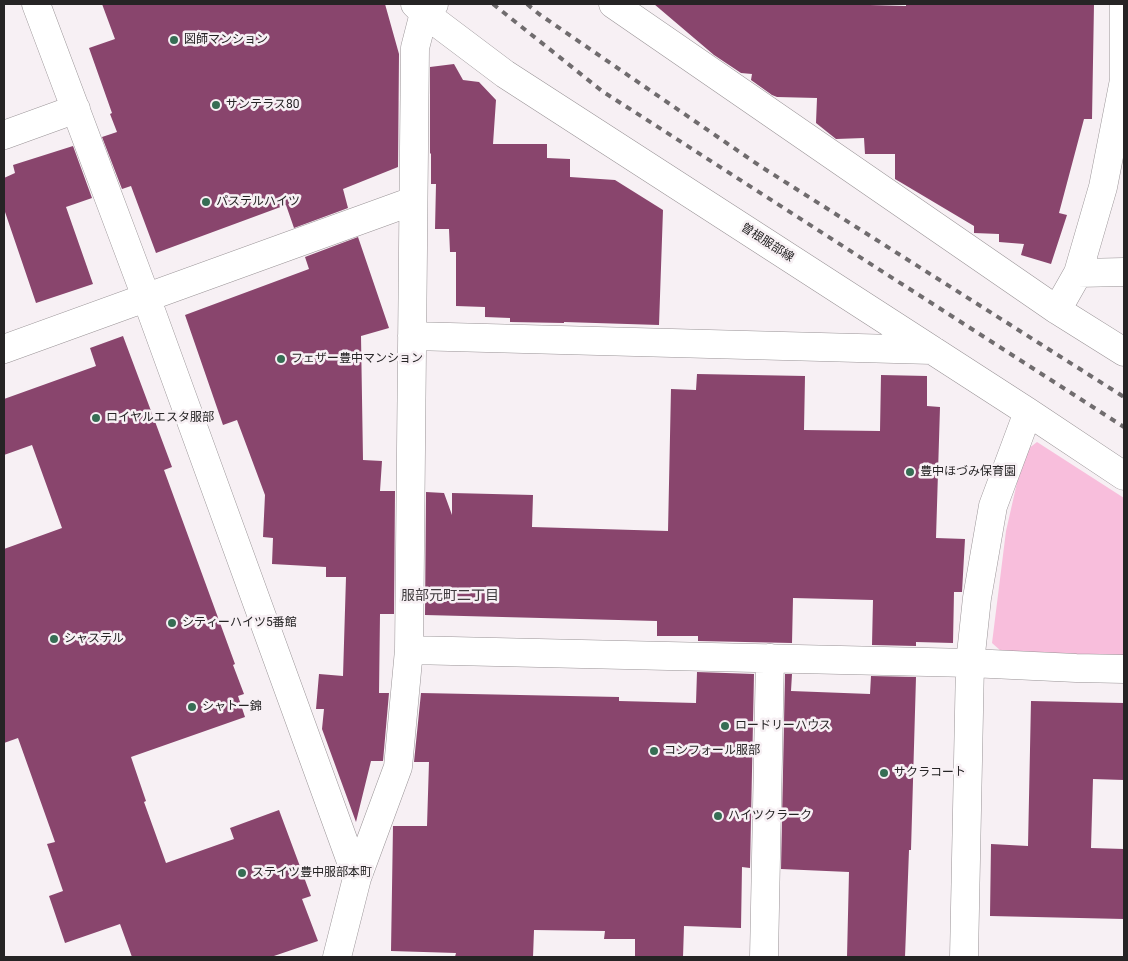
<!DOCTYPE html>
<html>
<head>
<meta charset="utf-8">
<style>
  body { margin:0 }
  #map { position:relative; width:1128px; height:961px; overflow:hidden; background:#f7f0f4; font-family:Roboto,sans-serif }
  canvas { display:block }
  .frame { position:absolute; inset:0; border:5px solid #262425; pointer-events:none }
</style>
</head>
<body>
<div id="map">
<canvas width="1128" height="961"></canvas>
<div class="frame"></div>
</div>
<script>
const ctx = document.querySelector('canvas').getContext('2d');
ctx.lineJoin = 'round';
function fill(path, color) { ctx.fillStyle = color; ctx.fill(path, 'evenodd'); }
const poly = rows => new Path2D(rows.map(r => 'M' + r).join(''));
function stroke(path, color, width, dash) { ctx.strokeStyle = color; ctx.lineWidth = width; ctx.lineCap = dash ? 'butt' : 'round'; ctx.setLineDash(dash || []); ctx.stroke(path); }
function write(font, color, halo, rows, align = 'center') {
  ctx.font = font + ' Roboto,"Noto Sans JP",sans-serif'; ctx.lineWidth = 5; ctx.setLineDash([]); ctx.textBaseline = 'middle'; ctx.strokeStyle = halo; ctx.fillStyle = color; for (const [text, x, y, turn = 0] of rows) {
    ctx.save(); ctx.translate(x, y); ctx.rotate((+turn || 0) * Math.PI / 180); ctx.textAlign = isNaN(turn) ? turn : align; if (halo) ctx.strokeText(text, 0, 0); ctx.fillText(text, 0, 0); ctx.restore();
  }
}
fill(poly([
  [1037,442,1124,498,1124,656,1001,651,992,643,1006,531,1024,452]
]), '#f8bedc');
fill(poly([
  [102,4,385,4,399,54,398,167,343,189,348,208,294,228,286,205,156,253,131,186,122,189,102,137,117,132,110,114,112,113,89,48,115,39],
  [654,4,834,4,906,6,906,4,1094,4,1092,119,1084,119,1059,213,1067,215,1051,264,1021,255,1024,244,999,242,999,234,974,233,974,226,895,179,895,154,865,154,864,138,836,139,816,123,817,98,777,97,772,95,751,80,752,74,741,73,714,55],
  [454,64,463,80,479,82,496,100,493,144,547,144,547,158,570,159,570,177,615,180,663,210,659,325,564,322,564,323,510,322,510,318,485,317,485,307,456,306,456,252,450,252,449,229,435,229,436,184,431,184,431,153,430,154,430,67],
  [73,146,92,198,66,207,93,284,36,303,4,209,4,178,15,173,13,165],
  [358,237,389,328,361,336,363,460,382,461,380,491,395,491,394,614,380,614,379,693,389,693,383,761,371,761,356,822,322,729,324,709,316,709,319,674,343,676,346,577,326,577,326,567,272,564,273,538,263,537,265,495,237,420,223,425,185,315,309,269,305,257],
  [123,336,172,467,164,470,235,664,233,665,244,694,238,696,245,717,131,757,146,801,144,802,166,863,234,839,230,828,279,810,311,896,302,899,318,941,271,957,132,957,120,924,65,943,49,896,63,891,47,844,55,842,18,738,4,743,4,549,62,528,32,445,4,455,4,399,96,366,90,348],
  [697,374,805,376,804,430,880,431,881,375,927,376,927,406,940,407,936,538,965,539,962,592,954,592,953,643,916,642,916,646,872,645,873,600,793,598,792,643,698,641,698,636,657,636,657,621,425,615,426,492,444,493,452,515,452,493,533,495,532,527,668,531,671,389,696,390],
  [697,672,754,674,750,868,742,867,741,928,684,926,683,957,635,957,635,939,604,939,605,931,534,930,533,957,455,957,456,953,391,951,393,826,427,826,429,762,414,762,421,693,619,697,619,701,696,703],
  [785,674,792,674,791,691,870,694,871,676,916,677,911,850,909,850,905,957,847,957,849,872,781,869],
  [1031,701,1124,703,1124,780,1093,779,1091,848,1124,849,1124,919,990,916,991,844,1028,846]
]), '#89456d');
const minor = poly([
  [36,4,146,297,357,878],
  [415,4,424,13,505,74,1028,412,1124,476],
  [613,4,1057,310,1124,352],
  [4,135,76,109],
  [1078,273,1103,187,1124,80,1124,4],
  [1057,310,1078,273,1124,272],
  [412,336,932,350],
  [4,349,413,201],
  [409,650,970,663,1076,668,1124,669],
  [337,957,357,878,398,767,409,650,415,48,424,13,434,4],
  [764,957,770,658],
  [964,957,970,663,977,598,993,506,1028,412]
]);
stroke(minor, '#999396', 29);
stroke(minor, '#fff', 28);
stroke(poly([
  [493,4,602,91,1124,427],
  [527,4,539,14,760,166,1124,397]
]), '#706c6e', 4, [6, 6]);
for (const [x, y, r, color] of [
  [174,40,5,"#366d54"],
  [216,105,5,"#366d54"],
  [206,202,5,"#366d54"],
  [281,359,5,"#366d54"],
  [96,418,5,"#366d54"],
  [910,472,5,"#366d54"],
  [172,623,5,"#366d54"],
  [54,639,5,"#366d54"],
  [192,707,5,"#366d54"],
  [725,726,5,"#366d54"],
  [654,751,5,"#366d54"],
  [884,773,5,"#366d54"],
  [718,816,5,"#366d54"],
  [242,873,5,"#366d54"]
]) { const dot = new Path2D(); dot.arc(x, y, r, 0, 2 * Math.PI); ctx.fillStyle = color; ctx.fill(dot); stroke(dot, '#f7f0f4', 2); }
write('12px', '#262425', '#f7f0f4', [
  ["図師マンション",184,40],
  ["サンテラス80",226,105],
  ["パステルハイツ",216,202],
  ["フェザー豊中マンション",291,359],
  ["ロイヤルエスタ服部",106,418],
  ["豊中ほづみ保育園",920,472],
  ["シティーハイツ5番館",182,623],
  ["シャステル",64,639],
  ["シャトー錦",202,707],
  ["ロードリーハウス",735,726],
  ["コンフォール服部",664,751],
  ["サクラコート",894,773],
  ["ハイツクラーク",728,816],
  ["ステイツ豊中服部本町",252,873]
], 'left');
write('12px', '#262425', '#f7f0f4', [
  ["曽根服部線",767,243,33]
]);
write('14px', '#3f3a3d', '#f7f0f4', [
  ["服部元町二丁目",450,596]
]);
</script>
</body>
</html>
